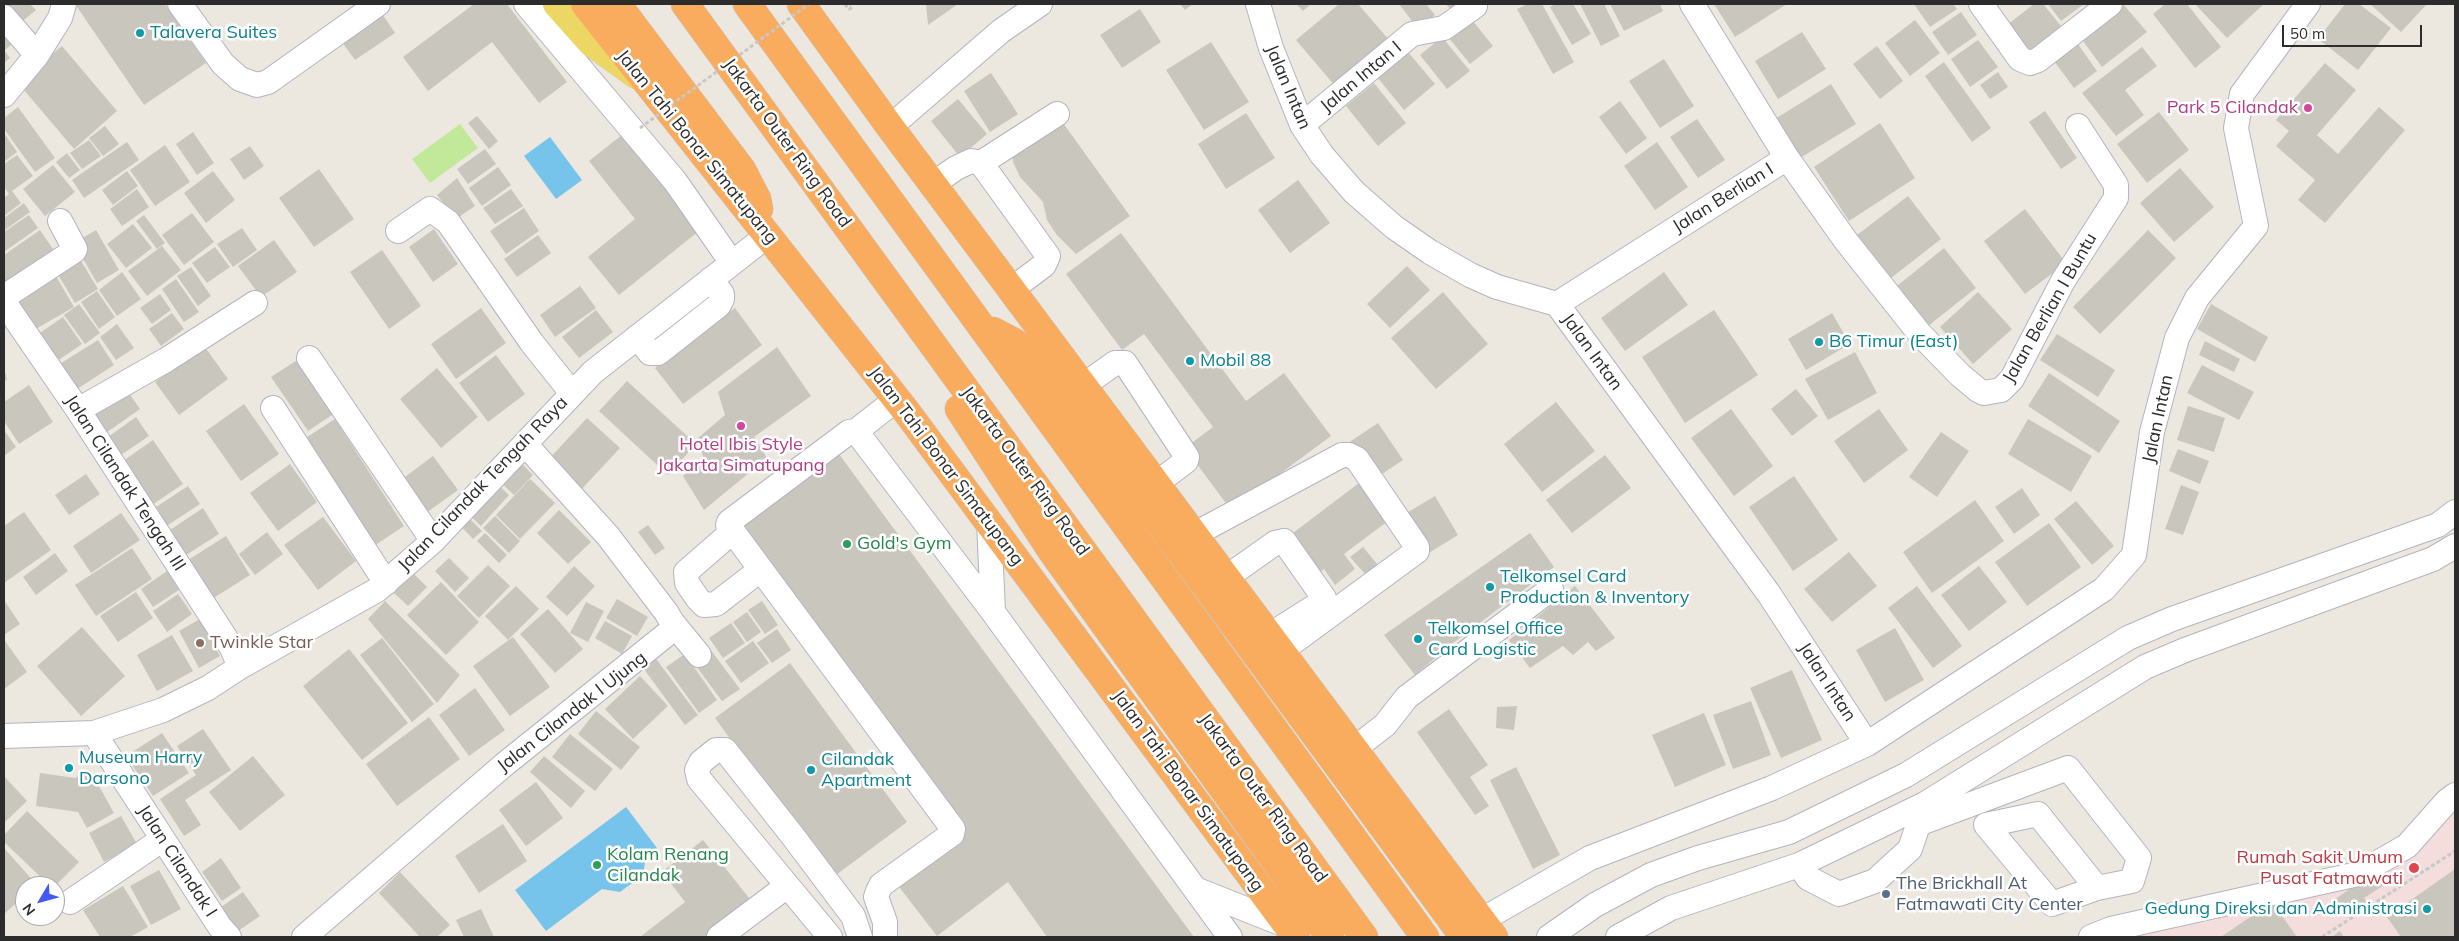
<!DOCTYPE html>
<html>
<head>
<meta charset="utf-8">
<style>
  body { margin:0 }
  #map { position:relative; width:2459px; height:941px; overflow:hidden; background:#ede8df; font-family:Mulish,sans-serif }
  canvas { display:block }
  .frame { position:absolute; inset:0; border:5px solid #2c2c2c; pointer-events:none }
  .north { position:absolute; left:15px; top:876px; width:50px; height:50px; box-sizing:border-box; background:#fff; border:1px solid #ababab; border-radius:50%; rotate:233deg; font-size:14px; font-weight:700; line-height:20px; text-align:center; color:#2c2c2c }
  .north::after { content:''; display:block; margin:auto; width:18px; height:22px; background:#4458f5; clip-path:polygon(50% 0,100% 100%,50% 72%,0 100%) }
  .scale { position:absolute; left:2282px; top:25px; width:140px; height:22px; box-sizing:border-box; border:2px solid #2c2c2c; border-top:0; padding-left:6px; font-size:15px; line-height:18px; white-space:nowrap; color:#2c2c2c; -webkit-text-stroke:4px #fff; paint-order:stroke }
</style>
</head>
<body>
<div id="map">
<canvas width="2459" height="941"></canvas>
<div class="frame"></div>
<div class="north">N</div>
<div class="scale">50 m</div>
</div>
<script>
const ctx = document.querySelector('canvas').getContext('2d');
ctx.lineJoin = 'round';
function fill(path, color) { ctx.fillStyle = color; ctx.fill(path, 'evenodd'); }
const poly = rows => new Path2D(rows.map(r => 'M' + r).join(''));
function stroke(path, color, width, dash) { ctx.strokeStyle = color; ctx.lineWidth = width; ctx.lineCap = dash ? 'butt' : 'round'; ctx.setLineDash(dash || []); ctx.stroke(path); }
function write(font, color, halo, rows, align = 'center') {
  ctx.font = font + ' Mulish,sans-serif'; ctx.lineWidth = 5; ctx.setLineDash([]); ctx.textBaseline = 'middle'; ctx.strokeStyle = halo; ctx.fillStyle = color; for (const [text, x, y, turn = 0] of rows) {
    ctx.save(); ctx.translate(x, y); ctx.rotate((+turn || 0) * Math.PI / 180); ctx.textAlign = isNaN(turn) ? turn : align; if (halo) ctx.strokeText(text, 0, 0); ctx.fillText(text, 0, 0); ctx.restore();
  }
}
fill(poly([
  [2455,801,2455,937,2107,937,2215,921,2220,910,2351,878]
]), '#f3dddd');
fill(poly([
  [460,124,478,148,430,183,412,159]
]), '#c1e999');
fill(poly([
  [550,137,582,180,556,199,524,156],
  [626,807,657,848,646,856,643,875,620,892,602,889,546,931,515,890]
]), '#76c3eb');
fill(poly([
  [4,4,30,4,36,10,19,24],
  [75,4,165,4,206,63,144,105],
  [474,4,507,4,567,82,539,103,492,42,428,91,403,57],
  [926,4,958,4,928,25],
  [1180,4,1193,4,1185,10],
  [1296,4,1311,4,1303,11],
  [1339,4,1358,4,1390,41,1336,87,1296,40],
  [1399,4,1426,4,1435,15,1418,29],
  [1446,4,1469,4,1456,16],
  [1528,4,1542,4,1574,62,1553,74,1517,9],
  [1555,4,1573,4,1591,34,1572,45,1550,7],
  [1580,4,1604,4,1620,36,1601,46],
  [1610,4,1660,4,1663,11,1624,31],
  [1714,4,1787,4,1735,37],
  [1914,4,1953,4,1957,9,1930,27],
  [2034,4,2043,4,2061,26,2024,55,2003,28],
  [2048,4,2084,4,2061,21],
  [2123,4,2147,32,2102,67,2080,37],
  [2165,4,2187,4,2221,47,2195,68,2153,14],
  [2195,4,2264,4,2227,38],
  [2345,4,2359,4,2391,28,2358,70,2318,39],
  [2370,4,2427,4,2401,32],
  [1140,9,1161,42,1122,68,1100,35],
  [1961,12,1977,35,1948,55,1932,32],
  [383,15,395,33,355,60,342,42],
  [4,20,19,38,5,50,4,49],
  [1472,20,1493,46,1470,64,1449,38],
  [1915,20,1940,53,1910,76,1885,43],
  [1802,32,1826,69,1778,99,1755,61],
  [1442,37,1470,71,1447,89,1420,55],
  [1978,40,1998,67,1970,87,1951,59],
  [2075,40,2097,71,2074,88,2051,57],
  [1211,42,1249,102,1204,130,1166,70],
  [62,46,117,111,74,149,18,83],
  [1877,46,1903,81,1880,99,1853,64],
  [2142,47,2157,66,2125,90,2144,115,2116,136,2082,93],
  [4,50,10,58,4,63],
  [1408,52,1435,84,1404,110,1377,77],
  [1664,59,1694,106,1660,128,1629,81],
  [1944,62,1991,128,1972,142,1925,76],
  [2325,63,2356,90,2317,135,2338,154,2379,107,2405,130,2325,223,2298,200,2315,180,2276,146,2289,131,2276,120],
  [1998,72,2008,87,1990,99,1980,85],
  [991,73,1018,114,990,132,964,91],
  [1374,83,1406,123,1378,146,1346,106],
  [1831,84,1856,124,1800,158,1775,119],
  [958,99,987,134,960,157,931,121],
  [1620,101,1647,138,1626,154,1599,117],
  [18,107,55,158,35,172,4,129,4,118],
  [2045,111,2077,158,2061,169,2029,122],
  [2159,112,2189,150,2147,183,2117,144],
  [1246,113,1275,158,1226,189,1198,144],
  [477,116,498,141,489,149,468,123],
  [1058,116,1130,216,1076,254,1056,234,1047,220,1043,202,1020,177,1013,162,1011,149],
  [1697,119,1725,160,1698,178,1670,137],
  [1880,123,1915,178,1849,221,1814,167],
  [105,126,119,144,103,156,89,138],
  [628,130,704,227,619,295,588,257,635,219,589,161],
  [193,132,214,163,197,175,176,144],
  [4,133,17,152,4,162],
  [89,140,101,156,82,169,70,153],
  [127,142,139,160,84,198,72,180],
  [1657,142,1688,187,1655,210,1624,166],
  [165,145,190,182,155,206,130,170],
  [250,146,264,166,244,180,230,159],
  [485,149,496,164,468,184,457,169],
  [67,153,80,170,69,178,56,162],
  [17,155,33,176,12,191,21,203,4,216,4,198,9,194,4,187,4,164],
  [53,165,75,192,45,216,23,189],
  [498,167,511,185,482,206,469,188],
  [2180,168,2214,207,2174,242,2140,203],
  [319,169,354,219,314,247,279,198],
  [127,171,138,186,113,205,102,190],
  [213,171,235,200,206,223,184,193],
  [457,178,475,206,456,219,437,195],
  [1298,180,1330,223,1290,253,1258,210],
  [137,189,149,207,122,226,110,209],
  [511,189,523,206,495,224,483,208],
  [1908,196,1941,239,1891,278,1857,235],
  [24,203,30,212,5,230,4,218],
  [524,208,539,231,506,254,490,231],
  [2025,209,2066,263,2025,294,1984,241],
  [192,213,214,242,184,265,162,235],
  [29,215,38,228,4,252,4,232],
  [144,215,165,243,157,249,136,221],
  [133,224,152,248,126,268,107,244],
  [242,228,257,250,233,267,217,244],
  [434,229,458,264,433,282,409,247],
  [40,230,57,255,9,288,4,281,4,255],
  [96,230,119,270,97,283,74,243],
  [2148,230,2176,258,2100,334,2073,307],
  [1121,233,1246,401,1284,373,1331,436,1231,510,1185,448,1213,427,1144,334,1122,350,1066,274],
  [538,235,551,253,517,277,504,259],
  [274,240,297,272,261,297,238,266],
  [162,246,181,270,147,296,128,271],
  [215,247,230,267,207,283,192,263],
  [1944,248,1976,288,1928,326,1897,286],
  [382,250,421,306,389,329,350,272],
  [80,259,98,289,75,303,57,273],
  [1407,266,1430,290,1390,328,1367,304],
  [191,267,211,296,198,306,177,276],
  [53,271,74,307,27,334,6,298],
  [122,272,141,299,117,316,99,290],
  [1664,272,1688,305,1625,351,1601,318],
  [176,279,199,312,184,322,162,289],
  [580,286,596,308,555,337,540,315],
  [97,291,115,317,99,329,81,302],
  [1443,292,1488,344,1436,389,1391,338],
  [1978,292,2012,329,1973,364,1940,327],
  [160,294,171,310,152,324,140,308],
  [79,304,100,333,85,344,64,315],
  [2211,304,2268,337,2255,362,2197,329],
  [481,308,506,343,456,379,431,344],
  [735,308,762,345,683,404,655,368],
  [596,310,613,332,579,358,562,337],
  [1714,310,1758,375,1685,423,1642,357],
  [172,313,184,329,161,346,149,329],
  [1832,313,1850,344,1806,370,1788,339],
  [63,317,82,344,50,366,31,339],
  [117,324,134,348,116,360,100,337],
  [2057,334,2115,370,2098,397,2040,360],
  [98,340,114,365,71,393,55,367],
  [2205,341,2240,359,2234,372,2199,355],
  [204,346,228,379,179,415,155,382],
  [777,347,811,396,754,437,767,458,704,510,683,476,704,460,698,438,725,415,718,392],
  [1855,352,1877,393,1828,420,1805,379],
  [305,355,341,409,308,431,271,377],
  [496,355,525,394,488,422,459,383],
  [2202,365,2254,392,2239,420,2187,393],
  [4,368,7,380,4,381],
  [437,368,478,417,441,448,400,399],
  [2049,373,2120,421,2099,453,2028,406],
  [627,381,696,444,668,475,599,411],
  [29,385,53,422,19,444,4,421,4,402],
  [124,386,140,409,103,435,87,412],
  [1796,389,1818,416,1792,436,1771,409],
  [1556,402,1595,451,1542,492,1504,444],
  [244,404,279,454,241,481,206,431],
  [2188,406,2225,418,2214,452,2177,440],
  [1731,409,1773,466,1734,496,1691,438],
  [1879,409,1908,450,1864,483,1834,441],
  [136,417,149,436,121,455,108,437],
  [587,418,620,448,580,491,547,461],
  [335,419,404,526,371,548,301,441],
  [2028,419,2092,456,2071,492,2008,454],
  [1378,423,1403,460,1373,480,1348,443],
  [4,430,16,447,4,456],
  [1941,432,1969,451,1937,497,1909,477],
  [153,440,183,484,149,507,120,463],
  [2178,449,2209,461,2200,484,2169,471],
  [836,450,1194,937,1047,937,1008,882,937,936,893,879,960,832,734,524],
  [1605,455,1631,488,1572,533,1546,500],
  [433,456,458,490,422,516,397,483],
  [515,457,533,475,514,495,495,477],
  [290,464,317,502,278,531,250,493],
  [86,474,100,494,69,515,55,495],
  [1794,476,1838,540,1793,571,1749,507],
  [530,479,555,503,520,539,496,515],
  [493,480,509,495,481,526,465,511],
  [1359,483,1388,521,1344,554,1355,569,1335,585,1324,569,1314,577,1285,539],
  [2181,485,2199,492,2183,535,2165,529],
  [188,486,200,504,165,527,153,509],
  [2022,488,2040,515,2014,534,1995,507],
  [1435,496,1458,535,1424,556,1400,517],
  [1975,500,2004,541,1932,593,1903,552],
  [2076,501,2114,546,2092,565,2054,519],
  [203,508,219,534,183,557,167,532],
  [559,510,591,542,568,564,537,533],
  [24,512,51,550,4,583,4,526],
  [121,513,140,540,91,573,73,546],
  [464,513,482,531,473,539,456,521],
  [495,516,520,541,509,553,483,528],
  [323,517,356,561,318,590,284,545],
  [2049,523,2081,567,2027,606,1995,562],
  [648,525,665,548,655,555,638,532],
  [267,532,283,554,255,575,239,554],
  [485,533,507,555,499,563,477,541],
  [1530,533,1554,567,1453,643,1415,675,1384,635],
  [226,536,250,575,212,599,188,560],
  [1363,547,1378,565,1366,575,1350,557],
  [132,548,152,579,96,616,75,585],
  [1849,552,1877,586,1832,622,1804,589],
  [55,553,68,571,36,595,23,577],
  [449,558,469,578,455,592,435,571],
  [488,565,510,586,479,618,457,596],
  [574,566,595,586,567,616,546,597],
  [1979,566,2007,602,1969,631,1941,595],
  [167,571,179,590,153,607,141,589],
  [412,572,427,587,408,606,393,592],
  [441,582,479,622,446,655,407,615],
  [516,586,539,609,508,640,485,616],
  [1575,586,1615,638,1596,651,1588,642,1573,655,1563,646,1530,668,1509,640],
  [1917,586,1962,646,1933,668,1888,608],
  [136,592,153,618,118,642,100,616],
  [178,594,192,614,167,632,153,611],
  [617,599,648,617,637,636,606,618],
  [4,600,20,624,4,635],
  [385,601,460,675,437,703,368,619],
  [762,601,778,625,765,634,748,610],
  [586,602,604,611,588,642,570,633],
  [548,609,583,649,555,673,520,634],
  [747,612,761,632,747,642,733,622],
  [200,619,220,656,199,668,179,631],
  [605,621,632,636,622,654,595,638],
  [731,623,745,643,723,658,709,638],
  [82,627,125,676,81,716,37,666],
  [1895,628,1924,680,1885,702,1856,650],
  [777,629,791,650,772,663,757,643],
  [172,635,193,671,157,691,137,655],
  [513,637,550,687,510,716,473,666],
  [382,638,434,704,412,722,360,655],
  [5,641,27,672,4,689,4,642],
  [753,641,769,663,741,683,725,661],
  [349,649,408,723,362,760,303,686],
  [710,649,740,689,722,701,693,662],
  [651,652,698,715,685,725,638,661],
  [685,654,717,700,699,713,666,667],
  [790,663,907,822,832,878,715,718],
  [1792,670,1822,740,1781,758,1750,688],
  [640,676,668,706,633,739,605,709],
  [475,688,505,730,469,756,439,715],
  [1751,701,1771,755,1733,769,1713,715],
  [1517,706,1514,730,1496,728,1497,707],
  [1449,709,1488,765,1470,777,1489,806,1475,815,1417,732],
  [596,711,640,747,621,770,578,734],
  [1704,713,1726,765,1675,787,1652,735],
  [429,717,460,759,397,806,366,764],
  [203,729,231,770,185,800,201,825,184,836,160,799,196,775,177,746],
  [162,733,189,773,153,796,126,756],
  [570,734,613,769,595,791,552,757],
  [253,756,285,795,240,831,209,792],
  [544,756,585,791,571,808,530,772],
  [1516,767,1560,855,1533,869,1490,780],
  [90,770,114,813,87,828,78,812,36,806,40,773,75,778],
  [4,776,27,801,4,823],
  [536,782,563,818,526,846,499,810],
  [27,811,79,862,55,886,50,886,4,842,4,835],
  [121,816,137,844,104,862,89,833],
  [503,824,527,861,479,893,455,856],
  [703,840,753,903,709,937,640,937,685,902,662,872],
  [4,848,37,885,25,886,25,895,4,914],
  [221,858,241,888,222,901,202,872],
  [2455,869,2455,937,2401,937,2387,917],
  [159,870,181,909,151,925,130,886],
  [2375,871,2384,885,2364,898,2368,904,2357,911,2354,905,2343,913,2334,900],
  [400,872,450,925,437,937,420,937,379,893],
  [123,886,148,927,130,937,100,937,83,910],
  [243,892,260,916,235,933,218,909],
  [2272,902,2297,937,2221,937],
  [481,909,494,937,464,937,456,920],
  [2340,931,2344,937,2332,937]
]), '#c9c6bd');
const minor = poly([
  [180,4,223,64,240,79,257,85,268,82,378,4],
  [526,4,675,181,732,263],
  [1258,4,1271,48,1302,125,1322,155,1354,192,1394,227,1430,252,1470,275,1497,287,1557,304,1769,594,1867,744],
  [1692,4,1787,158,1846,241,1920,334,1960,375,1978,390,1984,393,2001,390,2012,379,2063,281,2116,198,2116,185,2078,126],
  [1981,4,2020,59,2030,63,2038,60,2110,4],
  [4,17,37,55],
  [4,95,37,55,60,18,64,4],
  [1302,125,1412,34,1444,28,1475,6],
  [890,127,1001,31,1040,4],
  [981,163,1057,114],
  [933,184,956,168,971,161,981,163,1048,256,1044,265,1012,289],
  [398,231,430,209,448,222,532,343,571,392],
  [4,297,74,251,75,249,60,221],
  [4,302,78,410,232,648,240,667],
  [1557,304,1787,158],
  [637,337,650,353,658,353,719,305,722,299,722,294,711,279],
  [309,358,433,541],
  [1084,385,1115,363,1125,363,1187,457,1186,461,1157,483],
  [273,408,386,583],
  [78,410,166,360,255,303],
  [856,431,993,612,1230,937],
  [989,522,993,612],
  [732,532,686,572,687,583,698,599,704,605,716,604,760,570],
  [1195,534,1342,455,1349,455,1357,459,1417,547,1417,551,1281,651],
  [1227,577,1275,543,1284,541,1324,598,1322,602,1270,635],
  [672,622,699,655],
  [94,733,220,927,229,937],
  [4,736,94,733,163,710,208,688,240,667,377,590,433,541,593,372,768,235],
  [1354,749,1385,725,1407,697,1551,589],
  [1918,824,2068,768,2139,858,2132,881,2097,888,2052,904,1986,825,2038,814,2097,888],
  [1799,865,1808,878,1839,894,1875,881,1910,849,1923,810],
  [1195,889,1288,926],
  [70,902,163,839],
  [1482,920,1590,858,1772,788,1867,744,2104,589,2134,555,2152,432,2177,338,2197,298,2256,226,2236,128,2242,94,2308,4],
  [304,937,505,764,672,630,672,622,666,612,608,536,525,444],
  [719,937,787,886],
  [830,937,699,779,697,770,701,762,716,750,725,750,792,835,853,916,860,937],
  [885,937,885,922,876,897,878,891,881,885,952,834,953,829,728,525,729,522,849,432,856,431,897,399],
  [1549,937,1595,905,1651,875,1698,858,1789,832,1906,775,2128,638,2172,619,2438,525,2455,512],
  [1618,937,1671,908,1799,865,1925,804,2145,667,2185,650,2433,559,2455,546],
  [2091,937,2111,929,2358,874,2407,846,2447,801,2455,795]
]);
const major = poly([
  [557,4,591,42,637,75]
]);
const highway = poly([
  [585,4,906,411,1296,937],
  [617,4,742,170,757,199,759,209],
  [685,4,1364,937],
  [747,4,1425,937],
  [801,4,890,127,1494,937],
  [993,331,1014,342,1024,351,1134,489,1464,937],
  [959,409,1053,553,1330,937]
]);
stroke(minor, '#b2b4bf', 26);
stroke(major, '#c8c8c8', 29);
stroke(highway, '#c8c8c8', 29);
stroke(poly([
  [845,4,849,10],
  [849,10,852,7,850,4],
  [2322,937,2455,851]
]), '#c8c8c8', 3, [4, 2.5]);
stroke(minor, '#fff', 24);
stroke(major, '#edd764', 28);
stroke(highway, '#f9ac5e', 28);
stroke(poly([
  [640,128,809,4]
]), '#c8c8c8', 3, [4, 2.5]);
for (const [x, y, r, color] of [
  [140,33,5,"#0f9aa8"],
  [2308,108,5,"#d1479c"],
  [1819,342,5,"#0f9aa8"],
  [1190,361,5,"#0f9aa8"],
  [741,426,5,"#d1479c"],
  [847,544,5,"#2e9e5b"],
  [1490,587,5,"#0f9aa8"],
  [1418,639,5,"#0f9aa8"],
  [200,643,5,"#8d6e63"],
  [69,768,5,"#0f9aa8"],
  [811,770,5,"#0f9aa8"],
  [597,865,5,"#2e9e5b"],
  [2414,868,6,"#e0444e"],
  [1886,894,5,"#5c6f8a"],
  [2427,909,5,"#0f9aa8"]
]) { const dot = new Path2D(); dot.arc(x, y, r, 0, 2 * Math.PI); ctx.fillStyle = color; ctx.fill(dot); stroke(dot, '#fff', 2); }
write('18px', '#0d838f', '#fff', [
  ["Talavera Suites",150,33],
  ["B6 Timur (East)",1829,342],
  ["Mobil 88",1200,361],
  ["Telkomsel Card",1500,577],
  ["Production & Inventory",1500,598],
  ["Telkomsel Office",1428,629],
  ["Card Logistic",1428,650],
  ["Museum Harry",79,758],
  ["Darsono",79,779],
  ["Cilandak",821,760],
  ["Apartment",821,781],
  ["Gedung Direksi dan Administrasi",2417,909,"right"]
], 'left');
write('18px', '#2c2c2c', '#fff', [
  ["Jalan Intan I",1361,77,-40],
  ["Jalan Intan",1288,87,67],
  ["Jakarta Outer Ring Road",787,143,54],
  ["Jalan Tahi Bonar Simatupang",697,147,51],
  ["Jalan Berlian I",1723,198,-32],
  ["Jalan Berlian I Buntu",2050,308,-60],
  ["Jalan Intan",1592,352,54],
  ["Jalan Intan",2158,419,-78],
  ["Jalan Tahi Bonar Simatupang",946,466,53],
  ["Jakarta Outer Ring Road",1025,471,54],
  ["Jalan Cilandak Tengah III",125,483,57],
  ["Jalan Cilandak Tengah Raya",483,484,-46],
  ["Jalan Intan",1827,682,57],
  ["Jalan Cilandak I Ujung",572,712,-38],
  ["Jalan Tahi Bonar Simatupang",1188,791,54],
  ["Jakarta Outer Ring Road",1263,798,54],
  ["Jalan Cilandak I",177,861,57]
]);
write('18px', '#b23c85', '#fff', [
  ["Park 5 Cilandak",2298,108],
  ["Hotel Ibis Style",741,445,"center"],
  ["Jakarta Simatupang",741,466,"center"]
], 'right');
write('18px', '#27864d', '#fff', [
  ["Gold's Gym",857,544],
  ["Kolam Renang",607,855],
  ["Cilandak",607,876]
], 'left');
write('18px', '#785e54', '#fff', [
  ["Twinkle Star",210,643]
], 'left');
write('18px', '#be3a42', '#fff', [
  ["Rumah Sakit Umum",2403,858],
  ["Pusat Fatmawati",2403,879]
], 'right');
write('18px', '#4e5e75', '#fff', [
  ["The Brickhall At",1896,884],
  ["Fatmawati City Center",1896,905]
], 'left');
</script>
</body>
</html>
